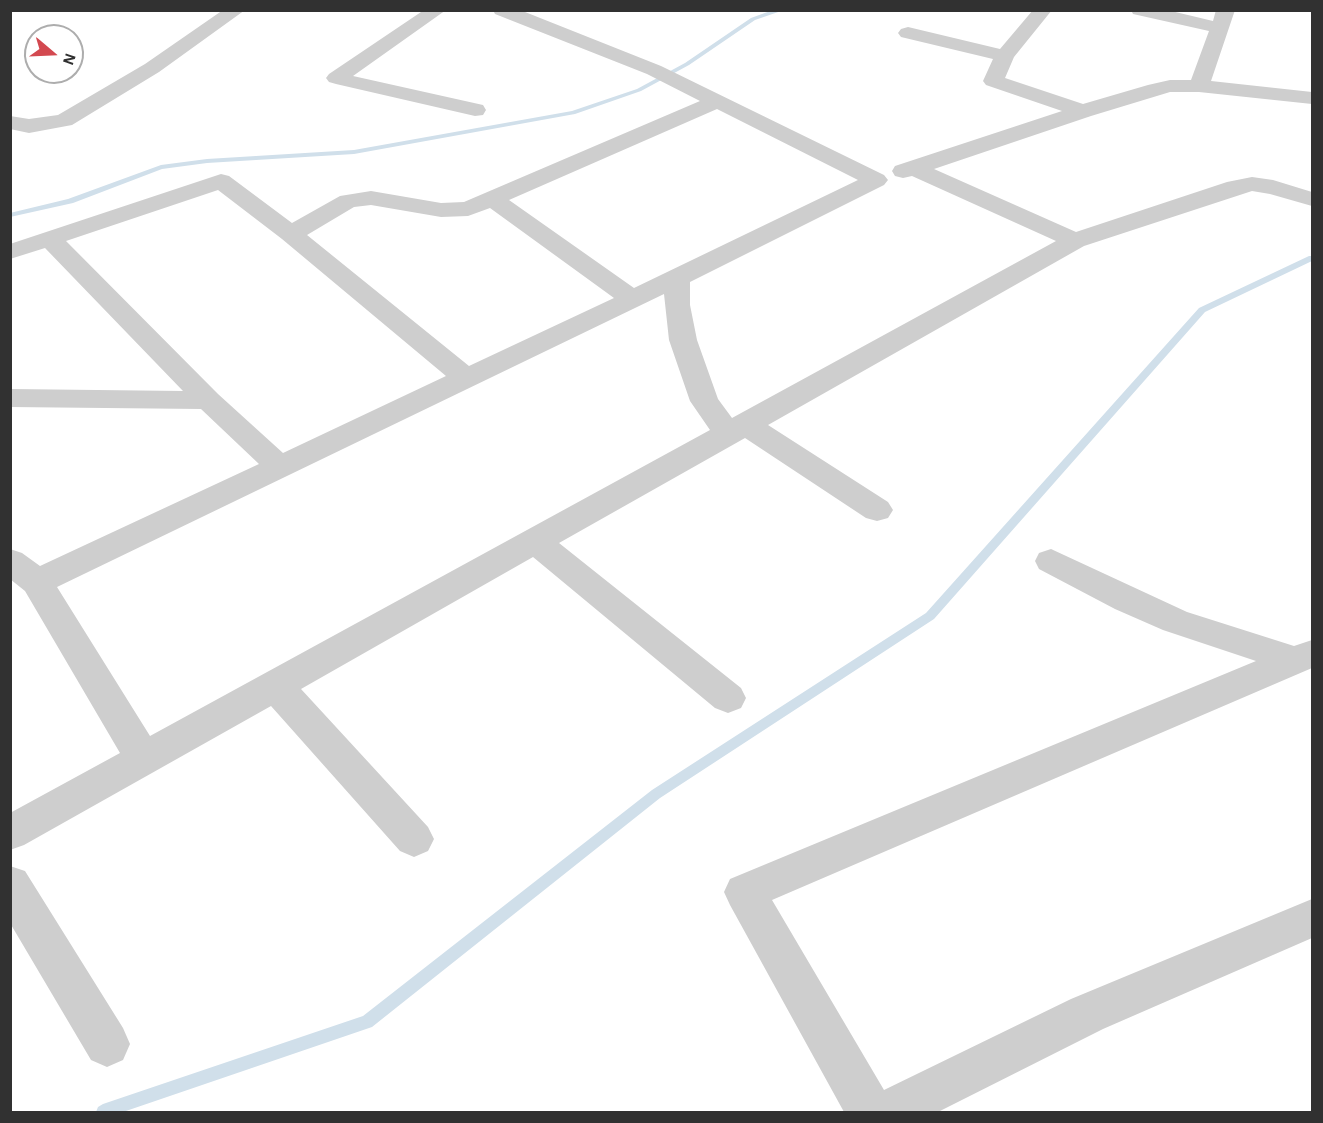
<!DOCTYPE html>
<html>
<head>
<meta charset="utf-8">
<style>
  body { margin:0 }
  #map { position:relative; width:1323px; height:1123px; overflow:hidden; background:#fff; font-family:"Alegreya Sans",sans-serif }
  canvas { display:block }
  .frame { position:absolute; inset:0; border:12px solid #313131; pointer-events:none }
  .north { position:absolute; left:24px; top:24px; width:60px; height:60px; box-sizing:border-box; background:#fff; border:2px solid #adadad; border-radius:50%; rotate:109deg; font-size:16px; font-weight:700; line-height:24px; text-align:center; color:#313131 }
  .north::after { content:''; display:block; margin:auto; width:21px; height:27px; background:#d34950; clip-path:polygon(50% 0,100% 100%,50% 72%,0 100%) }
</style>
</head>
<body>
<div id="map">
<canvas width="1323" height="1123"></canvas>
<div class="frame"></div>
<div class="north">N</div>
</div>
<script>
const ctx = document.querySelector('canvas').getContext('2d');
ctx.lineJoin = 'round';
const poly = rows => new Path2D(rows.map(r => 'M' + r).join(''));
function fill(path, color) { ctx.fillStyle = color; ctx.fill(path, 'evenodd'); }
fill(poly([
  [773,10,784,10,755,20,689,65,641,91,575,114,354,154,207,163,162,169,73,203,10,217,10,213,68,199,161,165,207,159,354,150,572,111,637,89,685,63,751,18,773,10],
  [1309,256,1312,256,1312,261,1205,312,934,619,660,798,372,1027,123,1112,96,1112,98,1107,103,1104,363,1016,652,790,926,613,1199,308,1309,256]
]), '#d0dfea');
fill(poly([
  [223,10,245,10,159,72,72,125,29,133,10,129,10,116,29,119,58,115,145,64,223,10],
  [424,10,446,10,353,76,483,105,486,110,483,115,475,116,336,84,329,82,326,78,329,74,424,10],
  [493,10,520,10,661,66,884,175,888,180,884,185,690,282,690,305,697,340,718,399,732,418,1056,241,912,176,903,178,895,176,892,171,895,166,1062,111,986,85,983,81,993,59,901,37,898,33,901,29,908,27,1000,49,1033,10,1052,10,1014,57,1005,78,1083,104,1148,85,1170,80,1191,80,1209,31,1133,14,1131,10,1167,10,1213,21,1216,10,1235,10,1211,81,1312,92,1312,104,1199,92,1170,92,1091,116,934,169,1076,232,1227,182,1252,177,1273,180,1312,192,1312,206,1270,194,1252,191,1084,246,768,425,888,502,893,510,888,518,877,521,866,518,745,438,559,543,741,688,746,698,741,708,728,713,715,708,533,557,301,689,428,827,434,839,428,851,414,857,400,851,271,706,24,845,10,850,10,813,120,753,25,591,10,579,10,549,22,553,40,566,259,464,201,409,10,407,10,389,183,391,45,248,10,259,10,244,221,174,229,176,292,223,340,196,371,191,441,203,464,202,700,101,647,74,495,14,493,10],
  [717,109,858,180,634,288,509,200,717,109],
  [218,190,282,239,446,376,283,453,218,394,66,241,218,190],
  [371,205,441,217,468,216,490,208,614,298,469,366,307,235,354,207,371,205],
  [664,294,669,340,690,401,710,430,150,736,57,587,664,294],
  [1051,549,1187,612,1294,646,1312,640,1312,668,772,900,884,1090,1071,999,1312,899,1312,938,1103,1029,938,1112,844,1112,730,905,724,892,730,879,1256,661,1163,630,1115,609,1039,569,1035,561,1039,553,1051,549],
  [10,866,25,871,123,1028,130,1044,123,1060,107,1067,91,1060,10,923,10,866]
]), '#cecece');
</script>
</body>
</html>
